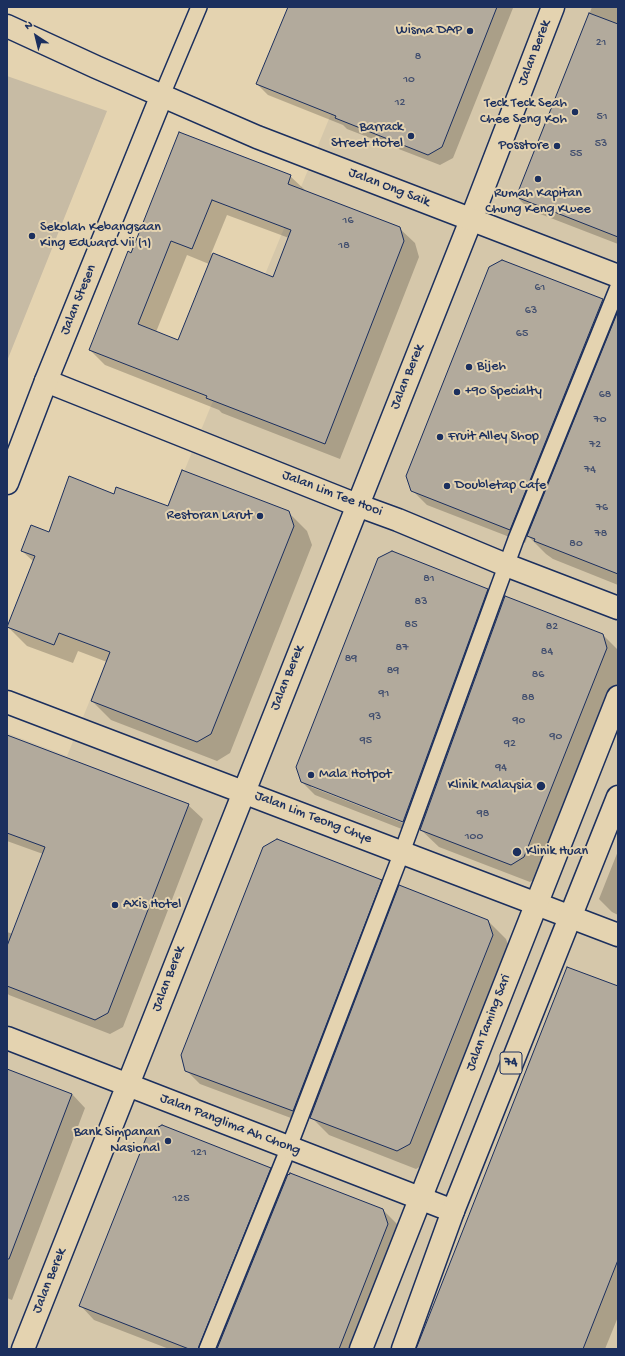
<!DOCTYPE html>
<html>
<head>
<meta charset="utf-8">
<style>
  body { margin:0 }
  #map { position:relative; width:625px; height:1356px; overflow:hidden; background:#e4d3b0; font-family:"Gochi Hand",sans-serif }
  canvas { display:block }
  .frame { position:absolute; inset:0; border:8px solid #1b2f5e; pointer-events:none }
  .north { position:absolute; left:16px; top:16px; width:40px; height:40px; -webkit-text-stroke:3px #e4d3b0; paint-order:stroke; rotate:325deg; font-size:11px; font-weight:700; line-height:16px; text-align:center; color:#1b2f5e }
  .north::after { content:''; display:block; margin:auto; width:14px; height:18px; background:#1b2f5e; clip-path:polygon(50% 0,100% 100%,50% 72%,0 100%) }
</style>
</head>
<body>
<div id="map">
<canvas width="625" height="1356"></canvas>
<div class="frame"></div>
<div class="north">N</div>
</div>
<script>
const ctx = document.querySelector('canvas').getContext('2d');
ctx.lineJoin = 'round';
function fill(path, color) { ctx.fillStyle = color; ctx.fill(path, 'evenodd'); }
const poly = rows => new Path2D(rows.map(r => 'M' + r).join(''));
function stroke(path, color, width, dash) { ctx.strokeStyle = color; ctx.lineWidth = width; ctx.lineCap = dash ? 'butt' : 'round'; ctx.setLineDash(dash || []); ctx.stroke(path); }
function write(font, color, halo, rows, align = 'center') {
  ctx.font = font + ' "Gochi Hand",sans-serif'; ctx.lineWidth = 4; ctx.setLineDash([]); ctx.textBaseline = 'middle'; ctx.strokeStyle = halo; ctx.fillStyle = color; for (const [text, x, y, turn = 0] of rows) {
    ctx.save(); ctx.translate(x, y); ctx.rotate((+turn || 0) * Math.PI / 180); ctx.textAlign = isNaN(turn) ? turn : align; if (halo) ctx.strokeText(text, 0, 0); ctx.fillText(text, 0, 0); ctx.restore();
  }
}
fill(poly([
  [375,7,618,7,618,1349,7,1349,7,733,67,756]
]), '#d5c7aa');
fill(poly([
  [7,76,107,111,7,361]
]), '#c7bba4');
fill(poly([
  [289,7,512,7,513,8,453,158,440,165,347,129,343,125,268,95,257,84],
  [592,7,618,7,618,244,530,210,517,197],
  [179,133,290,176,306,191,399,228,415,243,419,257,340,459,222,413,219,410,105,365,90,350,132,254],
  [227,215,289,238,273,279,211,254],
  [187,255,209,264,179,341,156,332],
  [600,302,617,317,618,314,618,585,553,559,546,554,528,536,525,543,427,505,412,490],
  [114,495,168,508,288,512,307,531,312,545,230,753,217,761,111,720,92,701,107,662,78,651,73,663,27,646,8,627,34,562,22,551,50,533],
  [487,590,502,605,602,634,618,650,618,685,542,875,530,882,439,847,419,828,417,835,315,795,302,782],
  [311,785,408,823,408,825,311,787],
  [7,736,188,805,203,819,123,1027,110,1034,9,995,7,993,7,932,13,934,43,854,7,841],
  [618,851,618,915,612,912,599,899],
  [381,881,396,896,488,921,506,939,511,953,428,1162,416,1169,329,1135,310,1116,307,1124,200,1084,186,1070],
  [618,988,618,1317,605,1349,417,1349],
  [7,1070,72,1094,85,1108,12,1300,7,1298],
  [270,1169,285,1183,383,1210,401,1228,363,1349,169,1349,94,1320,81,1306]
]), '#0003');
const building = poly([
  [288,7,497,7,442,147,428,155,335,118,336,116,256,84,288,7],
  [589,13,618,24,618,237,516,197,589,13],
  [179,132,291,175,288,184,400,227,404,241,325,444,206,398,207,396,89,350,128,251,131,253,179,132],
  [212,200,291,230,273,277,213,253,178,340,138,324,171,241,192,249,212,200],
  [502,260,603,299,510,530,411,491,406,476,489,267,502,260],
  [618,311,618,574,534,541,535,539,527,536,618,311],
  [182,470,289,511,294,526,211,734,197,742,91,701,110,652,59,633,54,645,7,627,35,556,21,551,31,525,49,532,69,476,114,494,116,487,168,506,182,470],
  [392,551,488,589,403,822,301,782,296,767,378,558,392,551],
  [505,596,603,634,607,648,524,857,511,865,420,830,505,596],
  [7,735,189,804,108,1013,95,1020,7,986,7,946,45,847,7,833,7,735],
  [277,839,382,880,293,1111,185,1071,181,1055,263,847,277,839],
  [399,885,488,920,493,935,410,1144,397,1151,310,1118,399,885],
  [567,967,618,986,618,1260,583,1349,416,1349,567,967],
  [7,1069,72,1094,9,1259,7,1259,7,1069],
  [162,1125,271,1168,198,1349,189,1349,79,1306,148,1133,162,1125],
  [290,1173,383,1209,388,1224,339,1349,217,1349,288,1174,289,1175,290,1173]
]);
fill(building, '#b2aa9c');
stroke(building, '#1b2f5e', 1);
const service = poly([
  [162,95,199,7],
  [207,1349,289,1147,402,852,498,588,516,539,618,287]
]);
const minor = poly([
  [46,381,357,505,398,520,506,565,618,608],
  [7,702,618,935],
  [7,1038,453,1211],
  [23,1349,471,220,553,7]
]);
const secondary = poly([
  [7,26,96,67,257,137,618,276],
  [7,483,46,381,162,95]
]);
const primary = poly([
  [361,1349,618,697],
  [403,1349,453,1211,618,797]
]);
stroke(service, '#1b2f5e', 18);
stroke(minor, '#1b2f5e', 25);
stroke(secondary, '#1b2f5e', 25);
stroke(primary, '#1b2f5e', 25);
stroke(service, '#e4d3b0', 15);
stroke(minor, '#e4d3b0', 22);
stroke(secondary, '#e4d3b0', 22);
stroke(primary, '#e4d3b0', 22);
for (const [x, y, r, color] of [
  [470,31,4,"#1b2f5e"],
  [575,112,4,"#1b2f5e"],
  [411,136,4,"#1b2f5e"],
  [557,146,4,"#1b2f5e"],
  [538,179,4,"#1b2f5e"],
  [32,236,4,"#1b2f5e"],
  [469,367,4,"#1b2f5e"],
  [457,392,4,"#1b2f5e"],
  [440,437,4,"#1b2f5e"],
  [447,486,4,"#1b2f5e"],
  [260,516,4,"#1b2f5e"],
  [311,775,4,"#1b2f5e"],
  [541,786,5,"#1b2f5e"],
  [517,852,5,"#1b2f5e"],
  [115,905,4,"#1b2f5e"],
  [168,1141,4,"#1b2f5e"]
]) { const dot = new Path2D(); dot.arc(x, y, r, 0, 2 * Math.PI); ctx.fillStyle = color; ctx.fill(dot); stroke(dot, '#e4d3b0', 1.5); }
write('12px', '#414e6e', null, [
  ["21",601,43],
  ["8",418,57],
  ["10",409,80],
  ["12",400,103],
  ["51",602,117],
  ["53",601,144],
  ["55",576,154],
  ["16",348,221],
  ["18",344,246],
  ["61",540,288],
  ["63",531,311],
  ["65",522,334],
  ["68",605,395],
  ["70",600,420],
  ["72",595,445],
  ["74",590,470],
  ["76",602,508],
  ["78",601,534],
  ["80",576,544],
  ["81",429,579],
  ["83",421,602],
  ["85",411,625],
  ["82",552,627],
  ["87",402,648],
  ["84",547,652],
  ["89",351,659],
  ["89",393,671],
  ["86",538,675],
  ["91",384,694],
  ["88",528,698],
  ["93",375,717],
  ["90",519,721],
  ["90",556,737],
  ["95",366,741],
  ["92",510,744],
  ["94",501,768],
  ["98",483,814],
  ["100",474,837],
  ["121",199,1153],
  ["125",181,1199]
]);
for (const [x, y, w] of [
  [511,1063,22]
]) { const box = new Path2D(); box.roundRect(x - w / 2, y - 11, w, 22, 3); ctx.fillStyle = '#e4d3b0'; ctx.fill(box); stroke(box, '#1b2f5e', 1); }
write('bold 13px', '#1b2f5e', null, [
  ["74",511,1063]
]);
write('14px', '#1b2f5e', '#e4d3b0', [
  ["Wisma DAP",462,31,"right"],
  ["Teck Teck Seah",567,104,"right"],
  ["Chee Seng Koh",567,120,"right"],
  ["Barrack",403,128,"right"],
  ["Street Hotel",403,144,"right"],
  ["Posstore",549,146,"right"],
  ["Rumah Kapitan",538,194,"center"],
  ["Chung Keng Kwee",538,210,"center"],
  ["Sekolah Kebangsaan",40,228],
  ["King Edward Vii (1)",40,244],
  ["Bijeh",477,367],
  ["+90 Specialty",465,392],
  ["Fruit Alley Shop",448,437],
  ["Doubletap Cafe",455,486],
  ["Restoran Larut",252,516,"right"],
  ["Mala Hotpot",319,775],
  ["Klinik Malaysia",532,786,"right"],
  ["Klinik Huan",526,852],
  ["Axis Hotel",123,905],
  ["Bank Simpanan",160,1133,"right"],
  ["Nasional",160,1149,"right"]
], 'left');
write('14px', '#1b2f5e', '#e4d3b0', [
  ["Jalan Berek",535,53,-69],
  ["Jalan Ong Saik",389,188,21],
  ["Jalan Stesen",79,300,-68],
  ["Jalan Berek",408,377,-68],
  ["Jalan Lim Tee Hooi",332,494,21],
  ["Jalan Berek",288,678,-68],
  ["Jalan Lim Teong Chye",313,818,21],
  ["Jalan Berek",169,979,-69],
  ["Jalan Taming Sari",489,1023,-69],
  ["Jalan Panglima Ah Chong",230,1125,21],
  ["Jalan Berek",50,1281,-68]
]);
</script>
</body>
</html>
